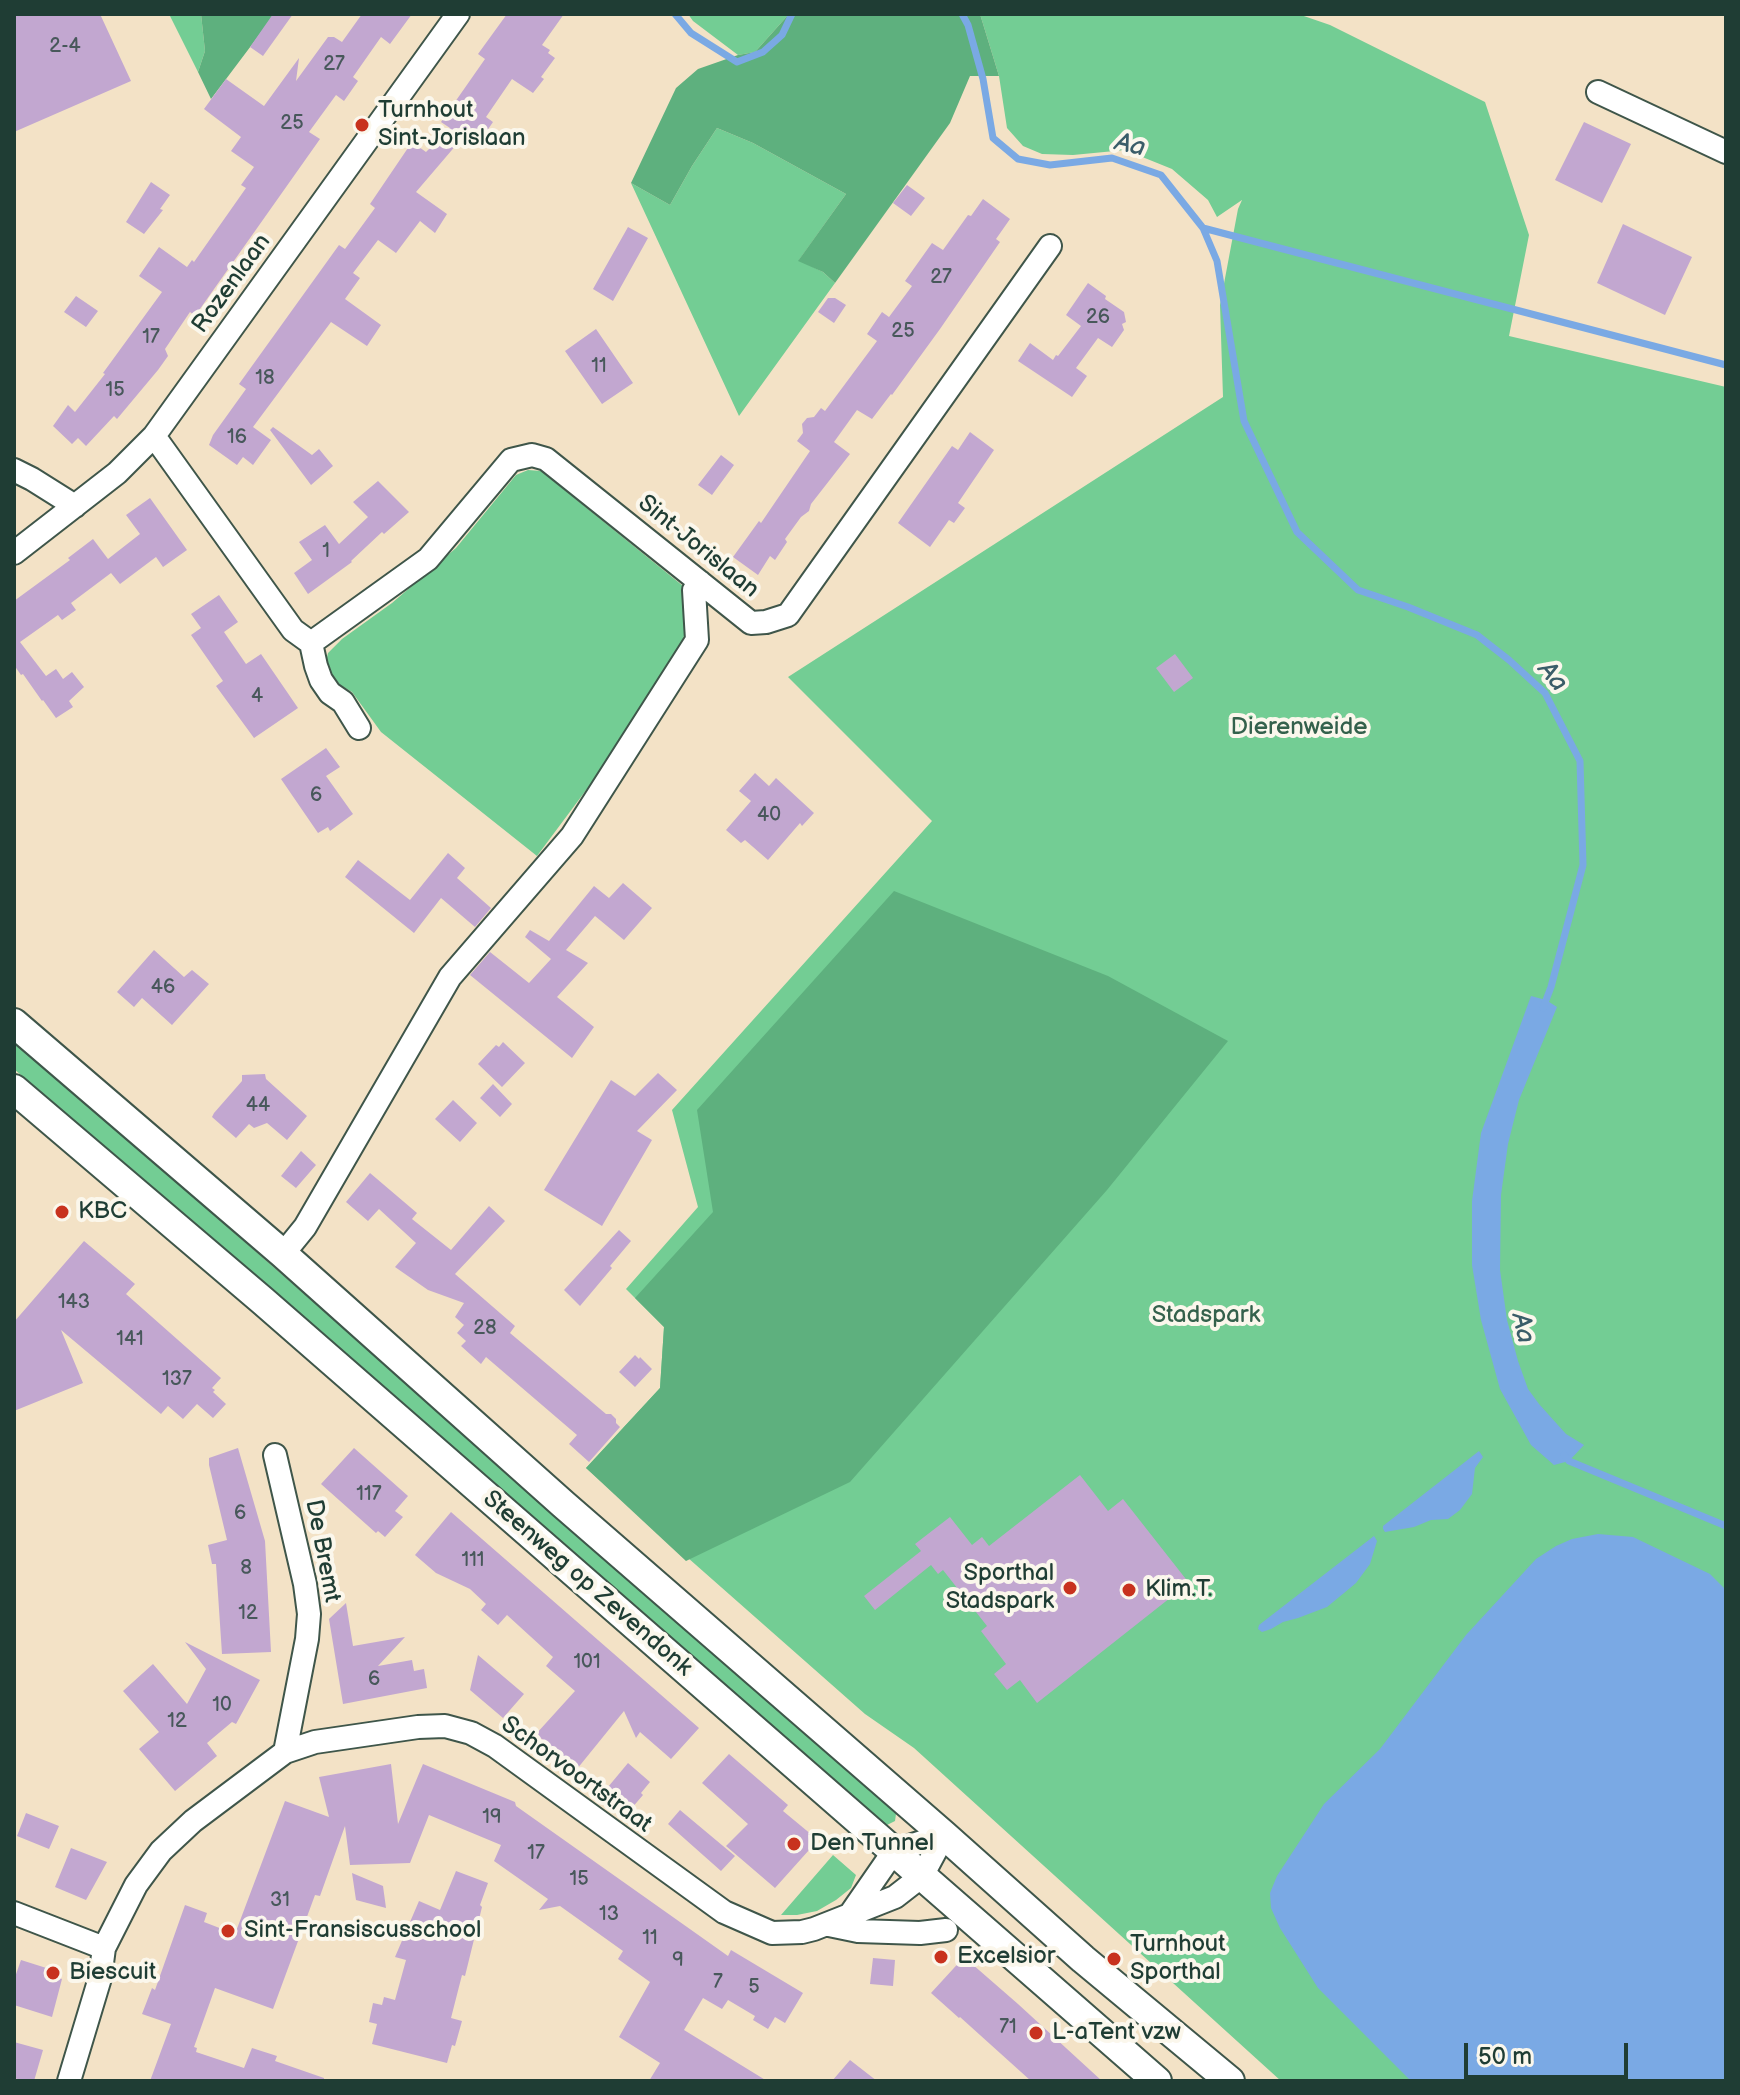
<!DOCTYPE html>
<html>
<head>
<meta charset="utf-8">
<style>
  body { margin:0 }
  #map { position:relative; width:1740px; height:2095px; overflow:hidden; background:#f3e2c6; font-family:"Balsamiq Sans",sans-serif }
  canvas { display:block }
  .frame { position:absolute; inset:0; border:16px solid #1f3d34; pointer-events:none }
  .scale { position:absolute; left:1464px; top:2043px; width:164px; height:36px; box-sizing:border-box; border:4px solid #1f3d34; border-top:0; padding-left:10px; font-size:24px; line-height:28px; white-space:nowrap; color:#1f3d34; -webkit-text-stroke:6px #fbf7ec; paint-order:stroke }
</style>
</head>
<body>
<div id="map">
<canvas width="1740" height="2095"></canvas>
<div class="frame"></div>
<div class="scale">50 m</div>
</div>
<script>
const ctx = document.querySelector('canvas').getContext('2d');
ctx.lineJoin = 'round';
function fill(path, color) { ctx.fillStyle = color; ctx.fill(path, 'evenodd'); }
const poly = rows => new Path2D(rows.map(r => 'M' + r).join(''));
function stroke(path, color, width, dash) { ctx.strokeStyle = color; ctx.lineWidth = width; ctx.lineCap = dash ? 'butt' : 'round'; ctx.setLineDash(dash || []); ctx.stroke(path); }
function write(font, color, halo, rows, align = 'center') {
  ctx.font = font + ' "Balsamiq Sans",sans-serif'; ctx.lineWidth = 8; ctx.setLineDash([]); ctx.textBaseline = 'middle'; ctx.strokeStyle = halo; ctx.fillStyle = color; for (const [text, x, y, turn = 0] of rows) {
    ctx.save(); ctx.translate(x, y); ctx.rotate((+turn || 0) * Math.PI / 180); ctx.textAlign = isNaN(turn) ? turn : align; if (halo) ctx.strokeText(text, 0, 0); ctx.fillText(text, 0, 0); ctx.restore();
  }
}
fill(poly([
  [169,14,201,14,205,51,198,72],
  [688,14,789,14,755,52,738,55,693,21],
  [980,14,1298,14,1330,25,1485,102,1529,235,1509,336,1726,387,1726,2081,1281,2081,914,1748,865,1714,586,1468,660,1388,664,1327,626,1289,698,1207,672,1110,932,821,788,677,1223,397,1220,305,1238,209,1242,200,1217,217,1208,200,1172,169,1125,150,1073,155,1042,154,1023,146,1007,128,999,76],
  [717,128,753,143,846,194,799,260,823,272,835,283,739,416,631,183,670,205,692,166],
  [528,470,541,471,688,590,687,625,674,672,537,856,381,732,352,692,340,685,325,665,328,653,342,639,392,603,456,548,516,475],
  [14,1040,892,1808,896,1814,895,1821,885,1826,878,1823,14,1069],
  [833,1855,856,1875,851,1888,836,1900,817,1911,797,1915,781,1915]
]), '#73cd94');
fill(poly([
  [201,14,275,14,211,99,198,72,205,51],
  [789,14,980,14,999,76,970,76,950,123,835,283,823,272,798,261,846,194,753,143,717,128,692,166,670,205,631,183,676,88,698,69,738,55,755,52],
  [894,891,1108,976,1228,1041,1107,1190,850,1482,686,1561,586,1468,660,1388,664,1327,635,1298,713,1212,697,1110]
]), '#5eb07e');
fill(poly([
  [1531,996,1546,1000,1557,1007,1519,1100,1508,1144,1501,1195,1500,1270,1507,1320,1518,1361,1528,1389,1539,1404,1566,1434,1584,1445,1569,1461,1554,1465,1531,1445,1500,1389,1481,1320,1472,1265,1472,1201,1481,1133],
  [1479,1451,1483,1457,1475,1468,1472,1494,1460,1510,1448,1519,1431,1520,1414,1527,1385,1532,1383,1529,1383,1526],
  [1598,1534,1633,1537,1710,1574,1726,1590,1726,2081,1411,2081,1318,1988,1280,1928,1271,1908,1270,1893,1277,1876,1324,1804,1380,1749,1466,1635,1536,1559,1556,1546,1572,1539],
  [1374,1536,1377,1541,1370,1564,1356,1583,1344,1593,1327,1607,1298,1618,1283,1622,1271,1629,1262,1632,1258,1629,1259,1625]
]), '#7aa9e4');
stroke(poly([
  [675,14,691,33,737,62,763,52,782,35,792,14],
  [962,14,968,25,983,79,993,138,1018,159,1050,165,1112,158,1161,175,1203,228,1217,261,1244,421,1297,532,1358,590,1408,607,1477,635,1509,660,1545,693,1580,761,1583,865,1551,987,1543,1008],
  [1203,228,1726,365],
  [1564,1455,1569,1461,1726,1526]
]), '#7aa9e4', 7);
fill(poly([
  [14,14,100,14,131,81,14,132],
  [273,14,293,14,263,56,250,47],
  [362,14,412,14,390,44,381,37,353,77,358,81,344,101,336,95,309,132,320,139,195,316,190,312,165,349,168,356,158,370,117,419,114,416,86,446,78,438,72,444,53,426,68,405,75,412,105,374,103,373,162,292,139,276,159,247,187,267,192,260,194,262,246,188,241,185,254,167,231,151,241,137,204,109,226,79,264,106,299,58,296,81,328,37,334,37,342,42],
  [507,14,564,14,542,45,550,50,548,53,555,58,541,77,544,79,533,93,512,79,486,117,493,122,476,147,463,137,416,192,447,214,435,233,420,221,396,253,378,240,353,273,360,278,345,299,381,325,367,346,331,322,253,427,271,440,253,465,243,457,237,465,209,445,213,435,246,389,239,384,339,245,345,249,375,208,370,204,412,142,426,152,450,128,441,122,485,59,478,54],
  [1584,122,1631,144,1602,203,1555,180],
  [151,182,170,195,160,209,163,210,144,234,126,222],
  [907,185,925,198,911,216,893,203],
  [983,199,1010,219,996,239,1000,242,940,329,892,395,891,394,872,419,857,410,834,442,850,454,811,504,809,511,801,517,785,539,787,542,775,560,770,556,758,575,733,557,759,521,761,523,810,451,797,441,803,433,802,424,807,418,814,417,821,408,825,411,877,341,867,334,882,312,889,317,912,286,905,281,932,243,943,250,968,215,971,216],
  [1623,224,1692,257,1665,315,1597,283],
  [628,227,648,238,613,301,593,289],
  [1088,283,1106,296,1105,299,1124,312,1126,322,1122,324,1124,330,1112,347,1098,338,1076,368,1087,376,1072,397,1018,361,1030,343,1053,360,1056,355,1058,356,1081,326,1066,315],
  [76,296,98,311,86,327,64,312],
  [828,298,835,298,846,305,834,323,818,312],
  [596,329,633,383,602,404,565,351],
  [273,427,312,455,319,449,333,466,311,485,270,430],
  [970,432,994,450,958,503,965,508,954,523,949,520,930,547,898,523,952,446,958,450],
  [721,455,734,465,712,495,698,485],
  [378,481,409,512,384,534,382,532,351,561,352,562,308,594,294,573,312,560,299,542,325,525,339,544,368,517,353,502],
  [150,498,187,550,163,567,156,557,120,584,111,573,71,603,76,610,62,620,58,615,20,642,46,676,56,669,63,679,72,672,84,687,69,701,73,707,56,718,43,700,42,701,23,674,21,675,14,665,14,601,70,560,68,558,93,539,108,559,140,534,126,515],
  [219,595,238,622,224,632,246,664,261,654,298,708,254,738,216,686,223,681,191,635,201,628,191,614],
  [1175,654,1193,678,1174,692,1156,668],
  [326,748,340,767,326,776,353,814,330,831,328,827,318,833,281,779],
  [755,773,769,786,776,778,814,813,802,826,800,823,768,860,745,840,741,843,726,830,751,801,739,791],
  [448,853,465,868,457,878,491,908,475,927,441,898,414,933,345,877,358,860,410,900],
  [623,883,652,908,624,940,595,916,566,950,588,963,557,997,594,1027,572,1058,470,975,490,952,529,983,551,959,525,937,530,930,549,941,594,886,609,898],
  [154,950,184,977,192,970,209,984,172,1025,142,998,134,1007,117,992],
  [503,1042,525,1063,502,1087,478,1064,496,1045,499,1047],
  [658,1073,677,1090,637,1131,652,1140,602,1226,544,1190,611,1080,635,1096],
  [265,1074,266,1079,307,1116,287,1140,267,1123,254,1128,249,1124,236,1138,212,1117,214,1113,242,1081,242,1075],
  [493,1084,512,1104,500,1117,480,1098],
  [453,1100,477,1123,460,1142,435,1119],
  [301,1151,316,1165,296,1188,281,1176],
  [370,1173,417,1213,412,1219,451,1250,489,1206,505,1221,455,1274,515,1326,510,1333,606,1414,611,1414,616,1419,616,1423,620,1427,589,1462,569,1444,577,1435,486,1357,481,1364,461,1346,466,1341,457,1333,464,1325,455,1317,464,1303,428,1290,395,1267,416,1243,379,1209,368,1221,346,1202],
  [619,1230,631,1241,610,1266,612,1268,580,1306,564,1290],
  [84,1241,135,1284,126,1294,221,1378,212,1388,215,1390,213,1392,226,1404,213,1418,197,1404,183,1419,168,1406,161,1414,61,1330,83,1383,14,1411,14,1322],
  [635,1355,639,1359,640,1357,652,1369,635,1387,619,1372],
  [238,1448,265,1541,271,1652,222,1654,216,1564,212,1564,208,1545,227,1540,209,1465,209,1458],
  [354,1448,408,1496,395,1511,403,1517,385,1537,378,1531,376,1533,321,1484],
  [1080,1475,1108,1511,1123,1499,1189,1583,1037,1703,1020,1680,1007,1690,994,1674,1006,1664,981,1631,987,1626,943,1570,938,1574,931,1565,875,1610,864,1596,921,1551,915,1544,950,1517,972,1545,982,1537,989,1546],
  [451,1512,699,1728,671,1759,640,1732,636,1738,624,1711,577,1769,536,1734,575,1691,546,1666,553,1657,507,1615,498,1625,481,1610,486,1604,470,1589,436,1573,415,1555],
  [346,1603,353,1646,405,1637,378,1666,412,1660,414,1671,424,1669,427,1688,343,1704,329,1619],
  [185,1642,260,1680,236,1724,232,1722,207,1743,217,1756,175,1791,139,1749,159,1732,123,1691,153,1664,187,1704,206,1669],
  [478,1655,524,1694,503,1718,470,1690],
  [729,1754,788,1805,783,1811,818,1840,775,1888,726,1846,748,1824,702,1783],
  [628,1763,650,1782,641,1793,643,1795,631,1809,608,1787],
  [391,1764,398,1824,423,1764,515,1802,516,1806,728,1956,731,1950,803,1993,785,2023,775,2017,768,2029,753,2020,755,2016,728,2000,722,2009,703,1998,684,2030,767,2081,649,2081,660,2063,619,2037,650,1982,618,1959,623,1951,560,1906,539,1910,548,1899,494,1861,501,1845,429,1815,410,1863,350,1865,345,1826,320,1896,315,1895,273,2009,215,1988,194,2047,197,2048,196,2052,244,2068,252,2048,277,2056,275,2061,324,2078,324,2081,150,2081,171,2024,142,2014,152,1988,155,1990,185,1905,207,1913,204,1922,235,1934,285,1801,329,1817,319,1777],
  [680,1810,735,1856,721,1871,668,1824],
  [26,1813,59,1826,49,1849,17,1836],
  [71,1848,107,1862,86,1900,55,1887],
  [456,1871,488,1883,480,1905,482,1907,465,1976,462,1975,451,2018,462,2021,455,2046,452,2045,447,2063,372,2044,377,2024,369,2022,373,2003,382,2005,384,1997,395,2000,406,1960,395,1957,419,1901,440,1910],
  [352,1873,383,1886,386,1908,356,1900],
  [964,1957,1018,2004,1102,2081,1031,2081,960,2017,959,2018,931,1993],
  [873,1958,895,1960,893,1986,870,1984],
  [21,1960,59,1972,57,1977,62,1979,52,2017,14,2005,14,1980],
  [14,2042,43,2050,34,2081,25,2081,14,2078],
  [850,2060,877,2081,832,2081]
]), '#c2a7d0');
const minor = poly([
  [1598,92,1726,152],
  [154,436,293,630,311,643,428,559,511,460,532,455,546,459,751,623,766,622,788,615,1050,246],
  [14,470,32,479,75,506],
  [14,553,117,473,154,436,458,14],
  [311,643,316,666,321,680,330,693,343,702,359,728],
  [283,1254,305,1227,450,977,572,836,697,640,694,590,700,582],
  [275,1455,305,1584,309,1614,307,1639,285,1752],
  [14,1913,104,1948],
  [849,1916,894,1851,944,1835],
  [829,1925,858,1931,920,1933,946,1930],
  [69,2081,100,1978,104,1948,136,1885,161,1851,193,1821,285,1752,315,1742,418,1727,445,1726,471,1733,495,1746,724,1912,772,1933,802,1932,814,1929,895,1897,922,1876,944,1835]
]);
const major = poly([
  [14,1023,283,1254,563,1504,944,1835,1083,1959,1230,2081],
  [14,1089,263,1301,1157,2081]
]);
stroke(minor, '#3f564a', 26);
stroke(major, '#3f564a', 32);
stroke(minor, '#fff', 22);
stroke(major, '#fff', 28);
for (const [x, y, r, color] of [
  [362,125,8,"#c8321e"],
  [62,1212,8,"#c8321e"],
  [1070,1588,8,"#c8321e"],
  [1129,1590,8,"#c8321e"],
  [794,1844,8,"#c8321e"],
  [228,1931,8,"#c8321e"],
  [941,1957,8,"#c8321e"],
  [1114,1959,8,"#c8321e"],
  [53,1973,8,"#c8321e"],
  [1036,2033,8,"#c8321e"]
]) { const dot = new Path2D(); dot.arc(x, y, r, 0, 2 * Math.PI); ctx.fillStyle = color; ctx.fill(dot); stroke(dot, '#fbf7ec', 3); }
write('20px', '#48585b', null, [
  ["2-4",65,47],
  ["27",334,65],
  ["25",292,124],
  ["27",941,278],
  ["26",1098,318],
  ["25",903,332],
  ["17",151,338],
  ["11",599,367],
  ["18",265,379],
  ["15",115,391],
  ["16",237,438],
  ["1",326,552],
  ["4",257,697],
  ["6",316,796],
  ["40",769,816],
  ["46",163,988],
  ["44",258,1106],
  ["143",74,1303],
  ["28",485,1329],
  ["141",130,1340],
  ["137",177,1380],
  ["117",369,1495],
  ["6",240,1514],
  ["111",473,1561],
  ["8",246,1569],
  ["12",248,1614],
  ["101",587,1663],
  ["6",374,1680],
  ["10",222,1706],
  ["12",177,1722],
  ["19",492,1818],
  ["17",536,1854],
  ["15",579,1880],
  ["31",280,1901],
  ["13",609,1915],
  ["11",650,1939],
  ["9",678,1961],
  ["7",718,1983],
  ["5",754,1988],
  ["71",1008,2028]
]);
write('24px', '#1f3d34', '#fbf7ec', [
  ["Turnhout",378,111],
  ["Sint-Jorislaan",378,139],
  ["KBC",78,1212],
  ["Sporthal",1054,1574,"right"],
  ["Stadspark",1054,1602,"right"],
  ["Klim.T.",1145,1590],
  ["Den Tunnel",810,1844],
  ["Sint-Fransiscusschool",244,1931],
  ["Turnhout",1130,1945],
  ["Sporthal",1130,1973],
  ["Excelsior",957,1957],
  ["Biescuit",69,1973],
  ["L-aTent vzw",1052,2033]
], 'left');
write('24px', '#1f3d34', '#fbf7ec', [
  ["Rozenlaan",232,284,-54],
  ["Sint-Jorislaan",698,547,39],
  ["De Bremt",322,1551,79],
  ["Steenweg op Zevendonk",587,1584,41],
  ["Schorvoortstraat",576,1775,36]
]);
write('24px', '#34614c', '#fbf7ec', [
  ["Dierenweide",1299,728],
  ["Stadspark",1206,1316]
]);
write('italic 26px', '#3a5d69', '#fbf7ec', [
  ["Aa",1130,146,13],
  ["Aa",1552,677,50],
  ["Aa",1522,1328,77]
]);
</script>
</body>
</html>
